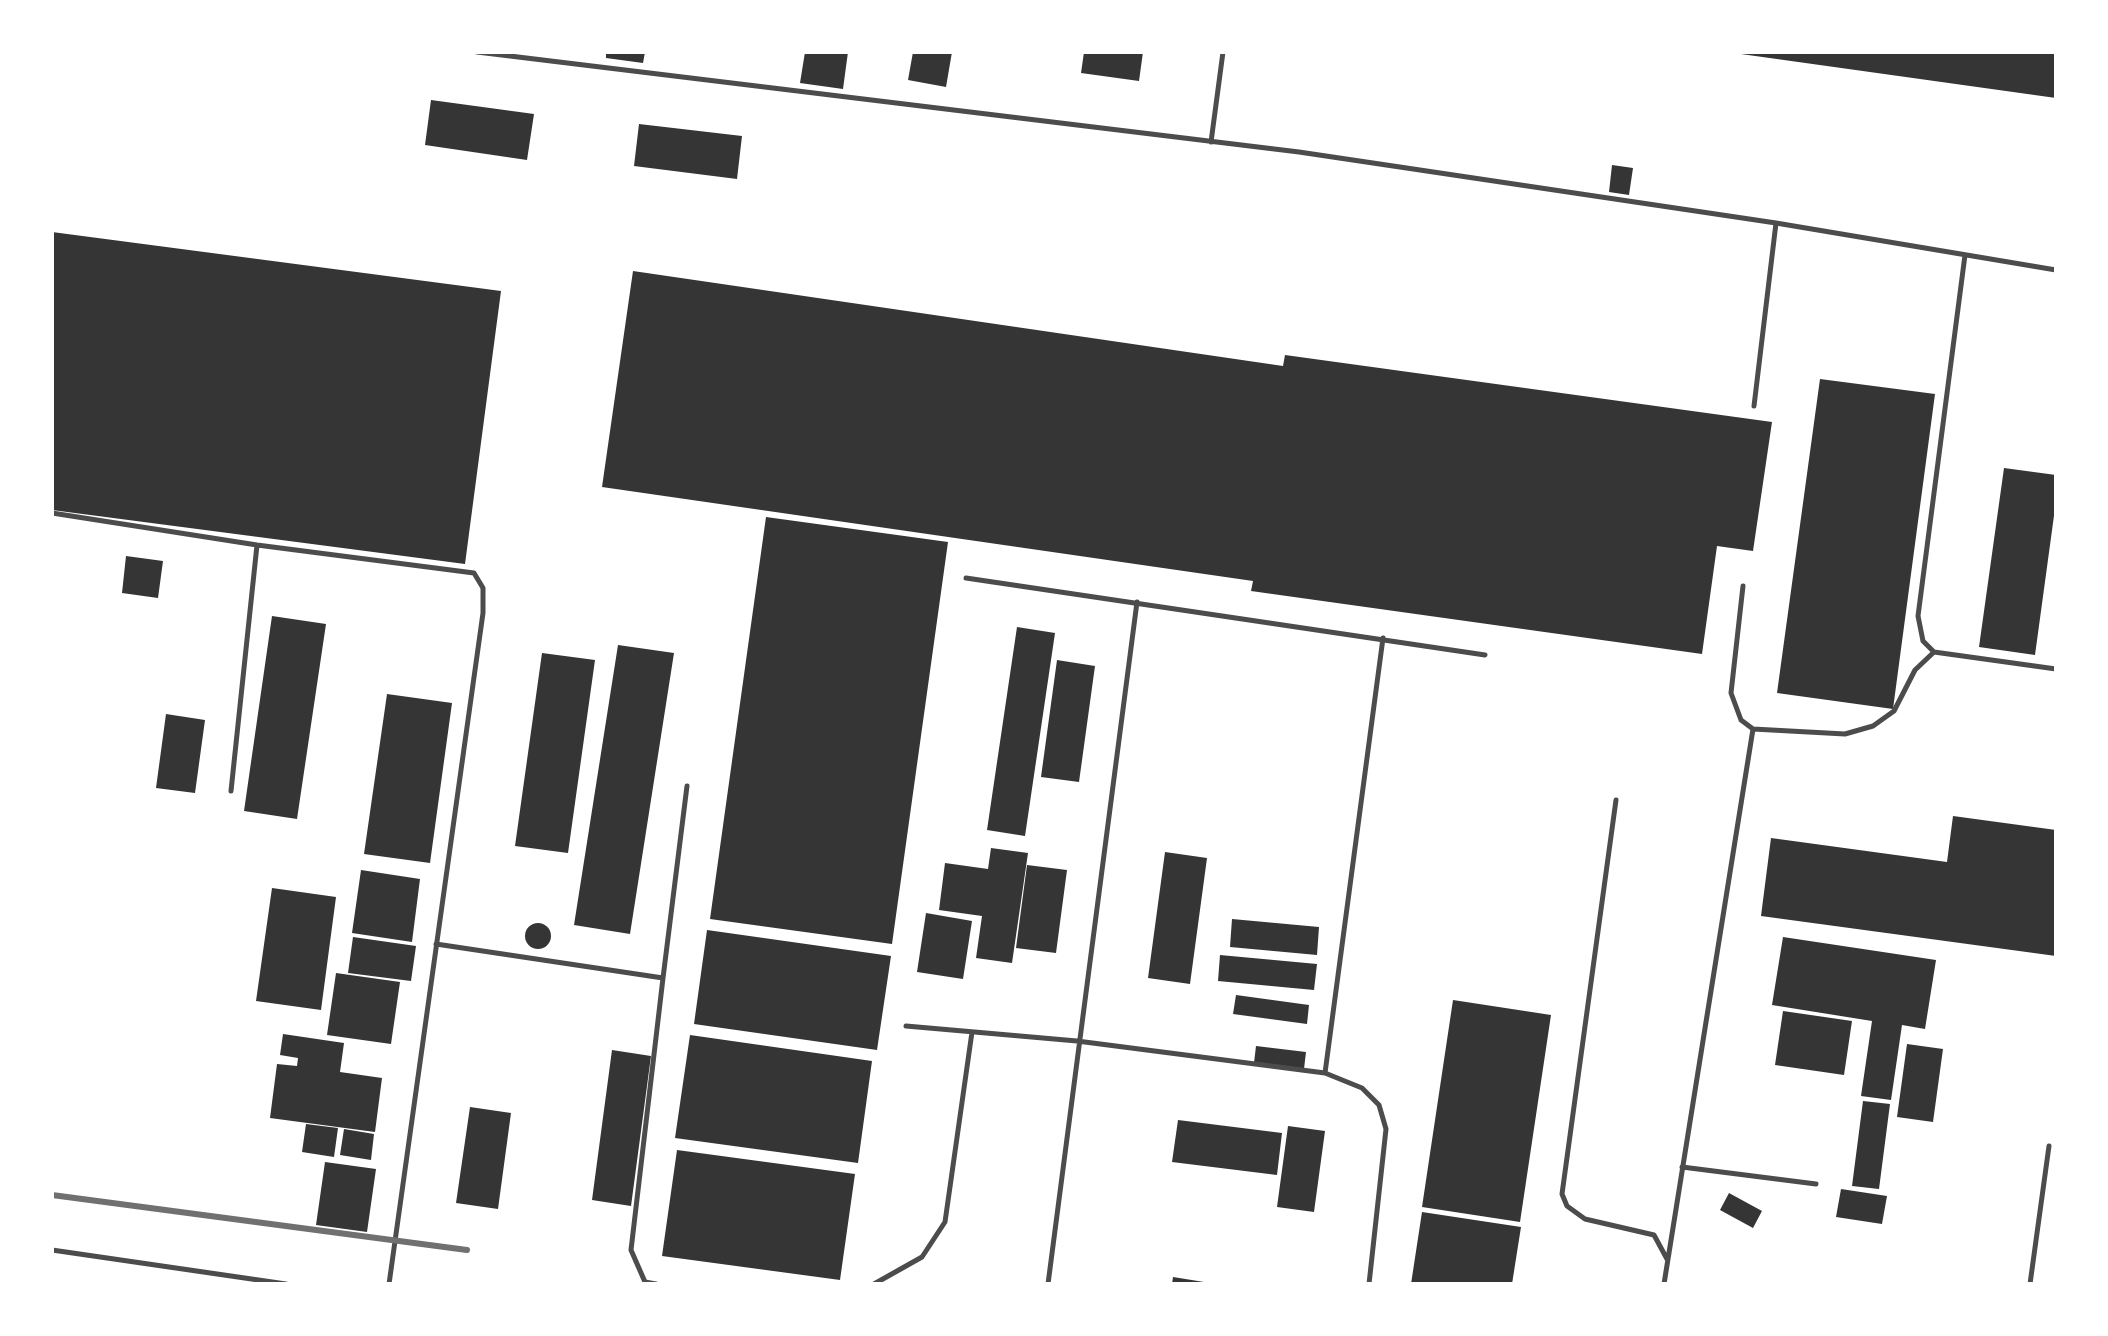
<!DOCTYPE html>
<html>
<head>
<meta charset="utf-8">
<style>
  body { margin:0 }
  #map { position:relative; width:2108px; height:1336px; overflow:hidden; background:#fff; font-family:Inter,sans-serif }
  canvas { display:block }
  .frame { position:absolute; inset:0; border:54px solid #fff; pointer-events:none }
</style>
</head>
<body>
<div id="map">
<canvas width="2108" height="1336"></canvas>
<div class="frame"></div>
</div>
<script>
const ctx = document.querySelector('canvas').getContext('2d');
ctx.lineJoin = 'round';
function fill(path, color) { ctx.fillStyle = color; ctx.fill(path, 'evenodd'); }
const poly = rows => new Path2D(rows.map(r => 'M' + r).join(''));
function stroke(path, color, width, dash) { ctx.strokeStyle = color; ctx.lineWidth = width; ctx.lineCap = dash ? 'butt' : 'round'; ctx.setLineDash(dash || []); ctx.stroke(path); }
fill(poly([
  [606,52,645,52,643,63,606,58],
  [805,52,848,52,843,89,800,83],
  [913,52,952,52,946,87,908,80],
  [1084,52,1143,52,1139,81,1081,73],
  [1741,52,2056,52,2056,98,1741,54],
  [431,100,534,114,527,160,425,145],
  [639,124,742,136,737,179,634,166],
  [1612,165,1633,168,1629,195,1609,192],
  [52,232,501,291,465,564,52,510],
  [633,271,1283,366,1285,355,1772,422,1753,551,1717,546,1702,654,1251,591,1253,581,602,487],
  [1820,379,1935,394,1893,709,1777,693],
  [2004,468,2056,475,2056,501,2035,655,1979,647],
  [766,517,948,542,892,944,710,919],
  [126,556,163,561,158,598,122,593],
  [272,616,326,624,297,819,244,811],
  [1017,627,1055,633,1025,836,987,830],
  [618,645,674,653,630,934,574,925],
  [542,653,595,660,568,853,515,846],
  [1057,660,1095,666,1079,782,1041,777],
  [387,694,452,703,430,863,364,854],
  [166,714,205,720,195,793,156,788],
  [1953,816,2056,830,2056,956,1761,916,1771,838,1947,862],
  [991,848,1028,853,1012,963,976,958,982,916,939,910,945,863,988,869],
  [1165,852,1207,858,1190,984,1148,978],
  [1027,865,1067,870,1056,953,1016,948],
  [361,870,420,879,412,942,352,933],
  [272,888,336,897,321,1010,256,1001],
  [926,913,972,921,963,979,917,972],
  [1232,919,1319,927,1317,955,1230,947],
  '525 936a13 13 0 1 1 26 0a13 13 0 1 1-26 0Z',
  [707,930,891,956,877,1050,694,1024],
  [353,937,416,946,411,981,348,973],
  [1783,937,1936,960,1925,1029,1902,1025,1891,1100,1861,1096,1872,1021,1772,1005],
  [1220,955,1317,964,1314,990,1218,981],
  [336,973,400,982,391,1044,327,1035],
  [1236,995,1309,1005,1307,1024,1233,1014],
  [1453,1000,1551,1015,1520,1222,1422,1207],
  [1783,1011,1852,1021,1844,1075,1775,1065],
  [283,1034,344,1043,340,1072,382,1078,375,1132,270,1118,277,1064,297,1066,298,1058,280,1055],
  [690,1035,872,1061,858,1163,675,1138],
  [1907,1044,1943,1049,1933,1122,1897,1117],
  [1256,1046,1306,1052,1304,1069,1254,1063],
  [612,1050,651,1056,631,1206,592,1200],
  [1863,1101,1890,1104,1879,1189,1852,1186],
  [470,1107,511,1113,498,1209,456,1203],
  [1178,1120,1282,1133,1277,1175,1172,1162],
  [306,1124,338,1128,334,1157,302,1152],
  [1288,1126,1325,1131,1314,1212,1277,1207],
  [344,1129,374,1134,371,1160,340,1155],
  [677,1150,855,1174,840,1280,662,1256],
  [325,1162,376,1169,367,1232,316,1225],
  [1841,1189,1887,1196,1882,1224,1836,1217],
  [1729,1193,1762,1211,1753,1228,1720,1210],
  [1422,1212,1521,1227,1512,1284,1411,1284],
  [1173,1277,1204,1282,1204,1284,1172,1284]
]), '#353535');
stroke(poly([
  [477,52,1299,152,1776,223,2056,270],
  [1211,142,1223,52],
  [1754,406,1776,223],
  [52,513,257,545,474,573,483,588,483,613,389,1284],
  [966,578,1485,655],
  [1743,586,1731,693,1741,720,1753,729],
  [1934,652,1923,641,1918,616,1965,255],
  [231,791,257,545],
  [1616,800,1562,1194,1567,1206,1585,1219,1654,1235,1667,1259],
  [436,944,663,978,631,1250,645,1282,656,1284],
  [663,978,687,786],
  [906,1026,1077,1041,1325,1073,1362,1088,1379,1105,1386,1129,1369,1284],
  [1325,1073,1383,638],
  [1682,1167,1816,1184],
  [52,1250,286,1284],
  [874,1284,922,1257,945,1222,972,1032],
  [1048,1284,1137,602],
  [1664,1284,1753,729,1845,734,1873,726,1894,711,1915,670,1934,652,2056,669],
  [2030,1284,2049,1146]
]), '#4c4c4c', 5);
stroke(poly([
  [52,1195,467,1250]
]), '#707070', 6);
</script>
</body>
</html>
